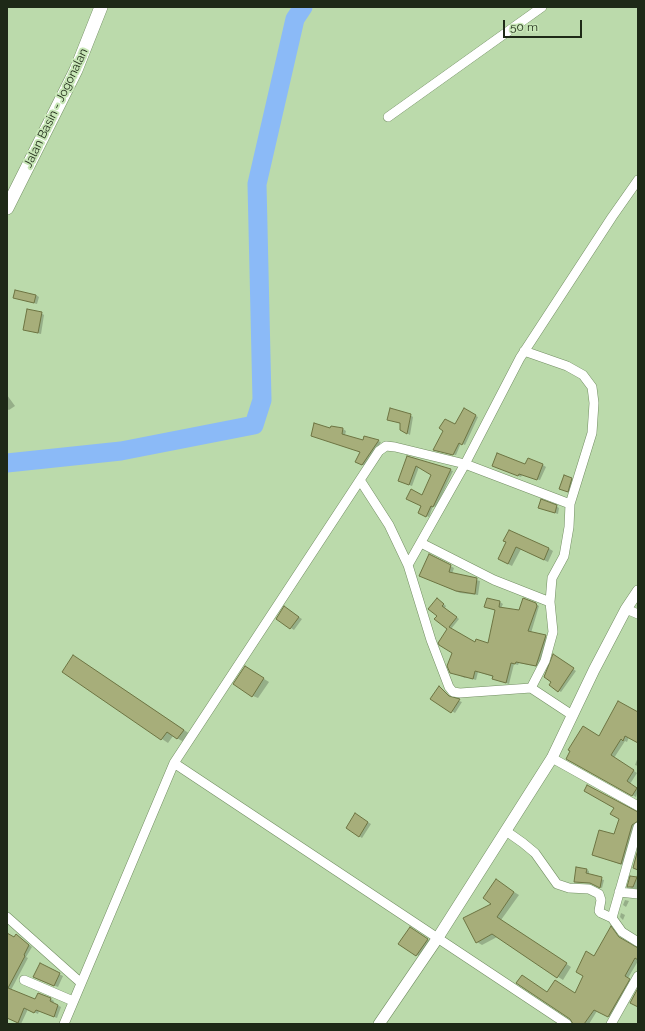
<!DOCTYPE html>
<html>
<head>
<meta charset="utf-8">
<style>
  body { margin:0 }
  #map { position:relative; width:645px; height:1031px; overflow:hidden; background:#bbdaab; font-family:Raleway,sans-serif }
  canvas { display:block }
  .frame { position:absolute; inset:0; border:8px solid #1e2917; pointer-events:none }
  .scale { position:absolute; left:503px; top:20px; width:79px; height:18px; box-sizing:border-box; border:2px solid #1e2917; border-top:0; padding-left:5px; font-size:12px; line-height:14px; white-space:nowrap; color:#1e2917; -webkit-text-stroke:3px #c8e7b7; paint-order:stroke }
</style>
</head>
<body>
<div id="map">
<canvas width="645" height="1031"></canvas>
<div class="frame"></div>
<div class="scale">50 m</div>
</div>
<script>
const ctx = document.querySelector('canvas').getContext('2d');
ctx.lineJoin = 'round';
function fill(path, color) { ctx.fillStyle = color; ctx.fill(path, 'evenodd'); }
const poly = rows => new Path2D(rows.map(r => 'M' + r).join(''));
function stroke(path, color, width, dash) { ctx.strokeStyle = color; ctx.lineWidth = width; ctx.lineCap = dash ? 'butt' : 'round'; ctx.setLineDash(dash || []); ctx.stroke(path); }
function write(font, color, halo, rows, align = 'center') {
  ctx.font = font + ' Raleway,sans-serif'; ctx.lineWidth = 4; ctx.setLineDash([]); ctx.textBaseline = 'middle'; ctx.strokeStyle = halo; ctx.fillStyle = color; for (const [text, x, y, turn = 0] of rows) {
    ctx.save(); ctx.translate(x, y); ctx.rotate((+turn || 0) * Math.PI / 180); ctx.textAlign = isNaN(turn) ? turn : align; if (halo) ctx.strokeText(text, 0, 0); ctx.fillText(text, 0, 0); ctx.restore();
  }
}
fill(poly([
  [36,295,39,297,37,304,18,299],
  [41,313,44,315,41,334,24,330],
  [7,395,15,406,9,410,7,409],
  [464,410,478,417,465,445,461,443,456,455,436,451,456,426],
  [410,415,413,417,410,435,401,429,401,424,389,420],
  [331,429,343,429,346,431,345,435,364,441,365,437,381,442,366,466,360,464,361,452],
  [408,457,453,471,436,507,433,506,429,517,419,512,423,496,432,474,419,467,412,486,402,482],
  [526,465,543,465,546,467,540,480,522,475,521,477,496,467],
  [571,479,575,480,571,493,563,490],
  [556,506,559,508,558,514,539,508],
  [507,542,548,548,553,551,548,562,521,549,512,566,504,562],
  [430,555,454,568,452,574,480,581,478,595,460,593,424,577],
  [440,601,446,606,445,608,459,619,451,629,475,643,489,644,496,610,486,607,500,602,503,604,501,608,519,612,535,604,539,606,531,633,548,638,539,667,519,663,518,665,514,664,509,684,496,680,493,679,494,677,478,672,476,680,466,677,465,678,451,672,453,653,448,629,438,615],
  [284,608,302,619,294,630,277,619],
  [554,656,576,671,561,692,550,685,553,682],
  [80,660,190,734,184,742,173,736,168,743,162,739],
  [250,670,269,682,258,698,253,696],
  [440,687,451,698,462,702,455,713,432,699],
  [638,713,638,742,629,737,627,742,625,741,614,758,637,773,630,784,638,790,636,797,567,758],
  [638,757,638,766,635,765],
  [355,815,371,824,362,838,347,828],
  [638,815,638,825,625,866,594,855],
  [587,870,589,871,589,875,604,880,602,888,593,884,575,882],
  [638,871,637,889,632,888,628,886,636,878],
  [501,884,519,895,501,920,571,967,563,980,497,937,482,945,477,942],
  [625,900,629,901,626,907,623,905],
  [621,913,625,915,623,920,620,917],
  [410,928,430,941,420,957,400,943],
  [611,928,622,940,635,948,638,948,638,961,628,978,633,981,612,1018,597,1011,589,1024,573,1024,571,1018,548,993,576,994],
  [7,934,15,938,17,935,32,947,26,957,28,958,11,990,36,1000,51,999,54,1001,53,1003,61,1007,57,1018,39,1011,38,1014,28,1009,21,1024,7,1018],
  [40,965,63,976,58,987,37,979]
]), '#0003');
stroke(poly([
  [7,463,121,451,254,425,262,400,257,184,295,19,303,7]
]), '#8bbaf7', 19);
const building = poly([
  [15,290,36,295,34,303,13,298,15,290],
  [27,309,42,312,38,333,23,330,27,309],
  [390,408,411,414,407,434,400,430,400,423,387,420,390,408],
  [464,408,476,415,462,445,459,443,453,455,433,450,443,431,439,428,445,419,455,424,464,408],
  [314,423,330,428,331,426,343,428,342,434,363,440,364,436,379,440,362,465,355,462,360,452,311,436,314,423],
  [497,453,525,464,528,458,543,464,537,480,519,474,518,476,492,466,497,453],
  [407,456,451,469,433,507,431,506,426,517,418,513,421,506,406,499,411,489,422,495,431,475,416,466,409,485,398,481,407,456],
  [564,475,572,478,568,492,559,489,564,475],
  [541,499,557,505,555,513,538,508,541,499],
  [509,530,549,548,544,560,516,547,508,564,498,559,506,542,503,541,509,530],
  [429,554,451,565,449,572,477,578,475,594,456,591,419,576,429,554],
  [437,598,444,604,442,606,457,617,449,627,475,642,476,639,488,643,495,610,484,607,487,598,500,601,499,607,519,610,523,598,536,603,537,606,528,631,546,635,536,666,516,662,515,664,511,663,506,683,492,679,493,676,475,671,473,679,450,673,447,666,452,653,439,645,438,643,447,629,434,619,437,616,428,609,437,598],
  [284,606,299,617,290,629,276,619,284,606],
  [553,654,574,668,558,692,549,685,551,682,544,677,553,654],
  [73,655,184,730,177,739,167,732,161,740,62,672,73,655],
  [245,666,264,678,252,697,233,684,245,666],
  [439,686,449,696,460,699,451,713,430,699,439,686],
  [618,701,638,712,638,743,625,736,623,741,621,739,611,755,634,770,627,781,637,788,632,796,566,759,570,751,568,750,583,726,599,736,618,701],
  [587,785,638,812,638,821,632,825,621,864,592,855,599,830,614,834,619,819,610,814,614,808,584,791,587,785],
  [355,813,368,822,359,837,346,828,355,813],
  [638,849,638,870,633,868,638,849],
  [576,867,587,869,586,873,602,877,600,888,590,883,574,882,576,867],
  [630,876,637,877,633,887,627,887,630,876],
  [496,879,514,892,497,917,567,963,557,978,492,934,476,943,463,918,491,904,483,898,496,879],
  [611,926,619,937,638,948,638,960,635,958,625,976,630,979,608,1017,594,1010,584,1024,573,1024,570,1019,516,983,522,975,547,992,555,980,575,993,583,976,576,972,586,951,594,956,611,926],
  [410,927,428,939,416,956,398,944,410,927],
  [7,933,14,937,16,934,29,945,24,955,25,956,8,988,35,999,38,993,51,998,50,1001,58,1005,54,1017,36,1010,34,1013,24,1008,18,1023,7,1018,7,933],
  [40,963,60,973,54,986,33,977,40,963],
  [638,988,638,1007,630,1003,638,988]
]);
fill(building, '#a7ae7a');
stroke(building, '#6d7442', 1);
const minor = poly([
  [388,117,542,7],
  [524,351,567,366,583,375,592,387,594,403,592,433,570,504,569,527,564,556,552,578,550,602,553,632,545,661,531,688],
  [360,480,389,525,408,565,431,640,449,687,453,692,460,693,531,688,572,715],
  [421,543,494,580,550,602],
  [408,565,465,464,520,358,612,217,638,180],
  [626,609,638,614],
  [552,758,638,806],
  [174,763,567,1024],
  [638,827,612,918,622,932,638,942],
  [506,831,523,843,535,853,557,884,569,888,589,889,599,894,601,900,599,911,601,913,612,918],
  [619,892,638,894],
  [7,917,80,982],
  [24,980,73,1001],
  [64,1024,174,763,379,451,386,446,395,447,465,464,570,504],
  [611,1024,638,976]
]);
const tertiary = poly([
  [379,1024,437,939,552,758,594,670,626,609,638,591]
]);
const secondary = poly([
  [7,208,76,70,101,7]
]);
stroke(minor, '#728e62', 10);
stroke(tertiary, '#728e62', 12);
stroke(secondary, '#728e62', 14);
stroke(minor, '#fff', 9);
stroke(tertiary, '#fff', 11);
stroke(secondary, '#fff', 13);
write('12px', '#1e2917', '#c8e7b7', [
  ["Jalan Basin - Jogonalan",56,108,-64]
]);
</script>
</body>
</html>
